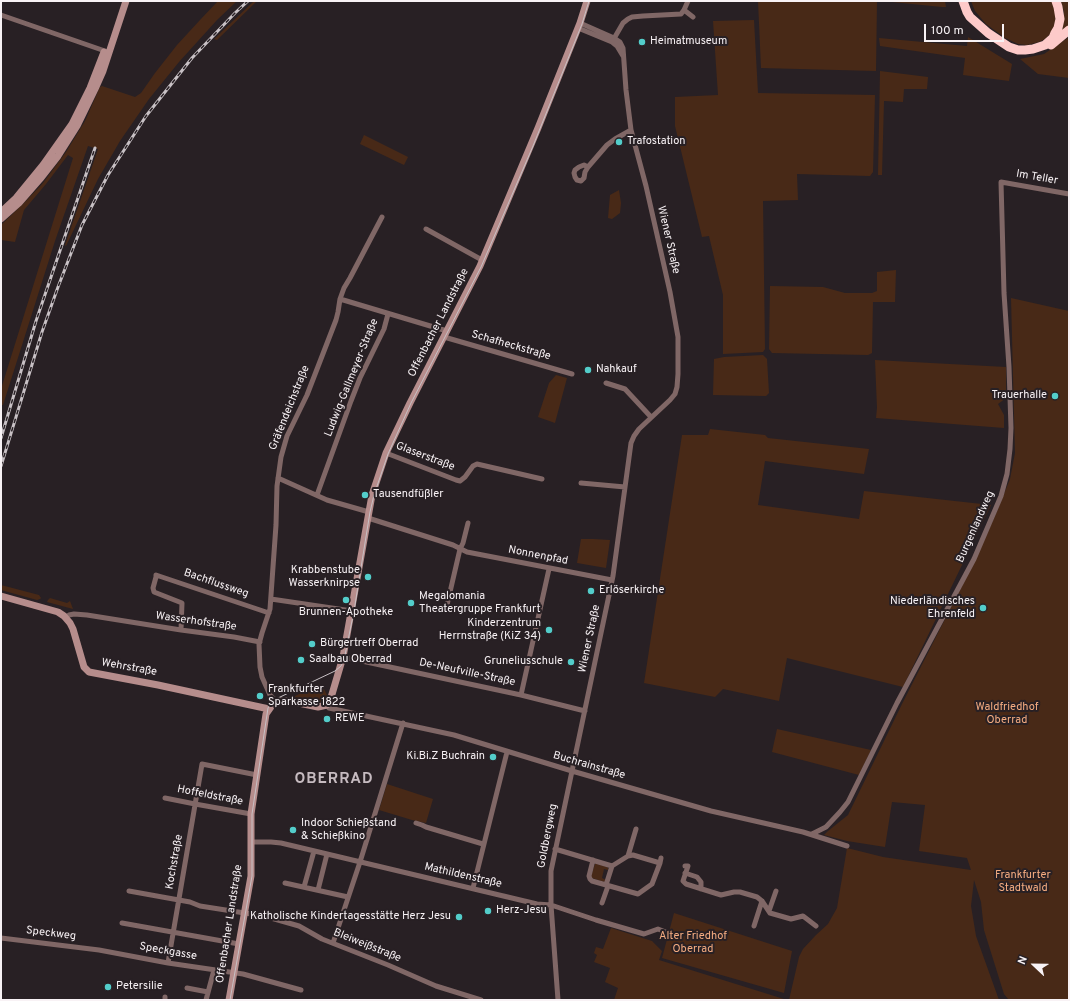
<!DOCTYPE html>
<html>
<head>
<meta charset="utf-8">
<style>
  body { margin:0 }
  #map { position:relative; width:1070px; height:1001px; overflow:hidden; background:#282024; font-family:Overpass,sans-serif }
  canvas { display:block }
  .frame { position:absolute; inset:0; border:2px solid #f8f2f5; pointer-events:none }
  .north { position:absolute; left:1014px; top:945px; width:40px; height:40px; -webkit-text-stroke:3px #282024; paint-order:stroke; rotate:292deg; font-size:11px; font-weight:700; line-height:16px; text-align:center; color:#f8f2f5 }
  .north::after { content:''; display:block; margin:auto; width:14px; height:18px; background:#f8f2f5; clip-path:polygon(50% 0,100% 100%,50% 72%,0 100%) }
  .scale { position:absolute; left:924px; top:24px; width:80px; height:18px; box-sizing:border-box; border:2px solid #f8f2f5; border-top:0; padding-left:5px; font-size:12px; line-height:14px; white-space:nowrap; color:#f8f2f5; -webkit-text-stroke:3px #282024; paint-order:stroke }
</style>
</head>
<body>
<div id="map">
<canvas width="1070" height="1001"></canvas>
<div class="frame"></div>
<div class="north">N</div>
<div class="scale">100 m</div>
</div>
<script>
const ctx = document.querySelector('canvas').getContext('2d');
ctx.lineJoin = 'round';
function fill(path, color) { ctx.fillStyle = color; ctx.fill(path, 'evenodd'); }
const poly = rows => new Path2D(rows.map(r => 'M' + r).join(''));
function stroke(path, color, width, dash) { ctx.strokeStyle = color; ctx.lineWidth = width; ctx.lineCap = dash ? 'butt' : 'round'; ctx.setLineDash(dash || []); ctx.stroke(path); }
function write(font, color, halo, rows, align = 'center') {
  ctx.font = font + ' Overpass,sans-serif'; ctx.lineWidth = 4; ctx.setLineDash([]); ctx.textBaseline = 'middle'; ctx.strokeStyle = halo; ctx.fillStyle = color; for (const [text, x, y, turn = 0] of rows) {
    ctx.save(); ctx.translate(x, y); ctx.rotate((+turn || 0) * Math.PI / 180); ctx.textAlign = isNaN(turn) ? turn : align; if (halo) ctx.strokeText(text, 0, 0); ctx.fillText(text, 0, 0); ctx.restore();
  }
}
fill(poly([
  [218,1,237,1,217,20,179,62,149,99,120,141,98,179,66,246,65,245,98,149,88,146,55,241,3,405,1,405,1,389,73,158,68,155,46,184,24,210,15,242,1,240,1,225,24,203,43,183,66,152,85,121,100,87,102,86,135,97,141,93,155,73,177,45,200,20],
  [254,1,257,1,217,40,214,39],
  [758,1,877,1,876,71,761,68],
  [882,1,945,1,946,7,942,7],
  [971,1,1053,1,1057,12,1053,31,1045,39,1039,42,1027,45,1018,44,1005,38,986,24,975,11],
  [1061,1,1069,1,1069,28,1061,33,1063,25,1064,19,1064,12],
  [754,20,758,93,875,95,873,172,870,176,797,174,798,200,763,201,765,349,763,352,723,354,723,295,709,236,702,237,675,126,675,97,718,95,713,21],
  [968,37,1012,64,1009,81,963,75,965,58,880,46,879,38,967,46],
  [1069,37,1069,78,1038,74,1020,59,1044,54],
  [880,71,928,77,927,89,904,89,903,102,884,101,882,175,878,175],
  [364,135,408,157,404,165,360,144],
  [619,190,621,203,620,213,612,219,608,218,610,195],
  [896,270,895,302,873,302,872,353,868,355,772,353,769,349,770,286,823,287,845,293,872,293,877,291,877,272],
  [1011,298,1069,311,1069,1000,1009,1000,1004,994,984,930,981,902,974,880,971,906,976,936,999,1000,789,1000,799,957,803,949,816,935,828,924,837,908,847,848,883,857,971,870,967,858,919,851,925,805,892,802,885,847,847,841,824,835,828,831,848,815,902,704,978,554,995,516,1010,479,1015,453],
  [763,355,767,359,769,393,766,396,713,395,714,359,724,357],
  [875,360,1006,367,1006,398,998,404,1004,415,1004,428,876,418,877,408],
  [556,375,567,378,555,423,538,417,549,383],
  [710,429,765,435,768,438,869,449,864,474,765,461,758,505,859,519,864,491,991,505,903,687,787,658,779,701,723,689,715,697,644,683,682,435,708,435],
  [581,539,593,539,610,540,606,568,577,563],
  [1,585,39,595,41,598,40,599,37,600,1,590],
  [50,598,67,603,70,601,73,609,47,602,48,600],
  [320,684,322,685,327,695,324,700,321,702,317,702,291,698],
  [777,729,871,750,859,775,772,752],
  [387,784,433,799,426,823,412,820,379,810],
  [595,864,597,864,607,867,608,868,608,870,604,869,602,878,606,880,604,882,592,878,591,876],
  [674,913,792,951,784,993,662,958],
  [611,928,652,941,662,951,659,960,787,1000,614,1000,618,988,605,982,610,968,594,962,597,955,594,953,596,947,603,949]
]), '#482917');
stroke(poly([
  [684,10,693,17],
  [1,15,105,51],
  [578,28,612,42,617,46,623,56],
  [612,42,623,23,628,19,632,17,643,16,681,14,684,10,688,1],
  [588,167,584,165,579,167,575,170,574,173,575,177,577,180,581,181,584,178,585,172,588,167,607,145,615,139,631,130],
  [426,229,482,260],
  [340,299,447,331],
  [444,337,572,374],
  [606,383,625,389,651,417],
  [386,453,456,480,460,481,465,477,473,466,477,464,542,479],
  [278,478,327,500,369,512],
  [581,483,625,487],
  [317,495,351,401,360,378,384,329,388,314],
  [368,518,453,545,467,552,612,580],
  [271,599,352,611],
  [447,605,460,549,463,543,468,523],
  [66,617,69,615,74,614,87,615,181,630,234,637,260,642],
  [181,630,182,603,154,592,153,588,156,577,156,575,269,613],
  [343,657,521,695,585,711],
  [521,695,549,569],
  [277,702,270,695,262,677,260,667,259,644,262,633,270,609,276,525,277,486,281,457,287,436,307,395,336,320,338,312,340,299,344,288,350,278,382,217],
  [327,705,329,708,454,735,572,771,711,811,803,832,847,846],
  [165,798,195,804,251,814],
  [416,823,422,825,426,827,483,844],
  [812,834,826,827,840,812,848,802,897,703,974,559,1001,496,1007,474,1010,449,1011,428,1009,367,1004,293,1001,182,1069,194],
  [251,842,271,842,281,843,537,904,551,905,596,920,644,934,658,929,668,933],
  [555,849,612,866],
  [628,856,633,855,660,863,661,858],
  [593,860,589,876,590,879,592,881,638,894,652,884,660,863],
  [685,866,688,866,683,881,686,884,721,895,734,892,740,892,757,897,762,901,770,913,791,919,803,916,816,926],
  [685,873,697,877,701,882,701,889],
  [285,883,348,897],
  [606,885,612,866,628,856,636,829],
  [304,887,314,851],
  [473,888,507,752],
  [318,890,327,854],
  [129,891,190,902,200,906,264,916,299,926,322,939,388,965,436,986,481,1000],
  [602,903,608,886],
  [769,911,776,891],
  [122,923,239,944],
  [754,926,762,901],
  [1,938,99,950,168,963,243,974,301,990],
  [333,943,360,862,403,723],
  [168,963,202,764,257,775],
  [187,988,208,992],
  [165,1000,165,997],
  [206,1000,214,970],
  [558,1000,551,905,551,871,613,576,631,443,634,436,639,429,670,400,675,394,677,387,678,374,678,337,670,292,646,186,631,130,626,90,623,48,620,42,614,38,580,23]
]), '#806766', 5);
stroke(poly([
  [1,212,16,198,43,165,72,124,90,88,104,52],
  [1,219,19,203,40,179,58,156,77,126,95,89,103,71,126,1],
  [1,596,58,612,64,616,70,623,73,629,84,667,89,672,158,685,269,709],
  [229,1000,251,876,251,814,266,714,273,704,279,701,289,701,318,707,327,705,330,701,343,657,372,495,386,453,410,403,480,266,538,128,580,23,587,1]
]), '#b68d8c', 7);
stroke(poly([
  [963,1,967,12,970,17,988,33,1009,47,1018,50,1025,50,1033,49,1045,45,1053,38,1055,33,1058,28,1060,19,1058,7,1056,1],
  [1051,45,1069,30]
]), '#fdcac9', 9);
stroke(poly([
  [230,1000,252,876,252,814,268,708,271,703,278,698,335,671,341,666,344,660,354,611,370,512,374,495,388,454,411,403,481,267,533,146,582,24,589,1]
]), '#c8c1c5', 1);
const rail = poly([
  [1,438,36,321,95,148],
  [1,466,42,332,58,287,82,225,108,175,146,116,192,58,235,13,248,1]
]);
stroke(rail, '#c8c1c5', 3);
stroke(rail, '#282024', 1.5, [4.5]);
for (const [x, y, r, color] of [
  [642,42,4,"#53cdca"],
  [619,142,4,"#53cdca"],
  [588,370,4,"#53cdca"],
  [1055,396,4,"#53cdca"],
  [365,495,4,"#53cdca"],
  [368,577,4,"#53cdca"],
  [591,591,4,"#53cdca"],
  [346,600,4,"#53cdca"],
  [411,603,4,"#53cdca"],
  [983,608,4,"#53cdca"],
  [549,630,4,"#53cdca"],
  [312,644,4,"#53cdca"],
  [301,660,4,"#53cdca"],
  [571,662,4,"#53cdca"],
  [260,696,4,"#53cdca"],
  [327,719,4,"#53cdca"],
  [493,757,4,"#53cdca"],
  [293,830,4,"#53cdca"],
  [488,911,4,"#53cdca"],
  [459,917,4,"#53cdca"],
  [108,987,4,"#53cdca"]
]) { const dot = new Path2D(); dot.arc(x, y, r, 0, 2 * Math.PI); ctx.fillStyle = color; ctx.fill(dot); stroke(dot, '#282024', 1.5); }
write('11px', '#f8f2f5', '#282024', [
  ["Heimatmuseum",650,42],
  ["Trafostation",627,142],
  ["Nahkauf",596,370],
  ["Trauerhalle",1047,396,"right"],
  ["Tausendfüßler",373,495],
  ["Krabbenstube",360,571,"right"],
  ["Wasserknirpse",360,584,"right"],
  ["Erlöserkirche",599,591],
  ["Megalomania",419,597],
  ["Theatergruppe Frankfurt",419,610],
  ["Niederländisches",975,602,"right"],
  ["Ehrenfeld",975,615,"right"],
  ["Brunnen-Apotheke",346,613,"center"],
  ["Kinderzentrum",541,624,"right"],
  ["Herrnstraße (KiZ 34)",541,637,"right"],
  ["Bürgertreff Oberrad",320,644],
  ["Saalbau Oberrad",309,660],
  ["Gruneliusschule",563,662,"right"],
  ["Frankfurter",268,690],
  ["Sparkasse 1822",268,703],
  ["REWE",335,719],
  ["Ki.Bi.Z Buchrain",485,757,"right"],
  ["Indoor Schießstand",301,824],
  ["& Schießkino",301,837],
  ["Herz-Jesu",496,911],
  ["Katholische Kindertagesstätte Herz Jesu",451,917,"right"],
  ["Petersilie",116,987]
], 'left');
write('11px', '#f8f2f5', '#282024', [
  ["Im Teller",1037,178,10],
  ["Wiener Straße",668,240,77],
  ["Offenbacher Landstraße",439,323,-63],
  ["Schafheckstraße",511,346,16],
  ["Ludwig-Gallmeyer-Straße",352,378,-68],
  ["Gräfendeichstraße",290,408,-68],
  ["Glaserstraße",425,457,21],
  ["Burgenlandweg",976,527,-66],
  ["Nonnenpfad",538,556,11],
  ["Bachflussweg",216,584,19],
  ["Wasserhofstraße",196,622,8],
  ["Wiener Straße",590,639,-78],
  ["Wehrstraße",129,668,10],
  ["De-Neufville-Straße",467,673,12],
  ["Buchrainstraße",589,766,16],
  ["Hoffeldstraße",210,796,11],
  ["Goldbergweg",548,836,-79],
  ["Kochstraße",175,862,-80],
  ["Mathildenstraße",463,876,13],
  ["Offenbacher Landstraße",230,924,-81],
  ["Speckweg",51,934,7],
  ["Bleiweißstraße",367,946,22],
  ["Speckgasse",168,952,10]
]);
write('11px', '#f5ac81', '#282024', [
  ["Waldfriedhof",1007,708],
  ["Oberrad",1007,721],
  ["Frankfurter",1023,876],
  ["Stadtwald",1023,889],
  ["Alter Friedhof",693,937],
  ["Oberrad",693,950]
]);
ctx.letterSpacing = '1px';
write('bold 15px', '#c6bbc0', '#282024', [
  ["OBERRAD",334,780]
]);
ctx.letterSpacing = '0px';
</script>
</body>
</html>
